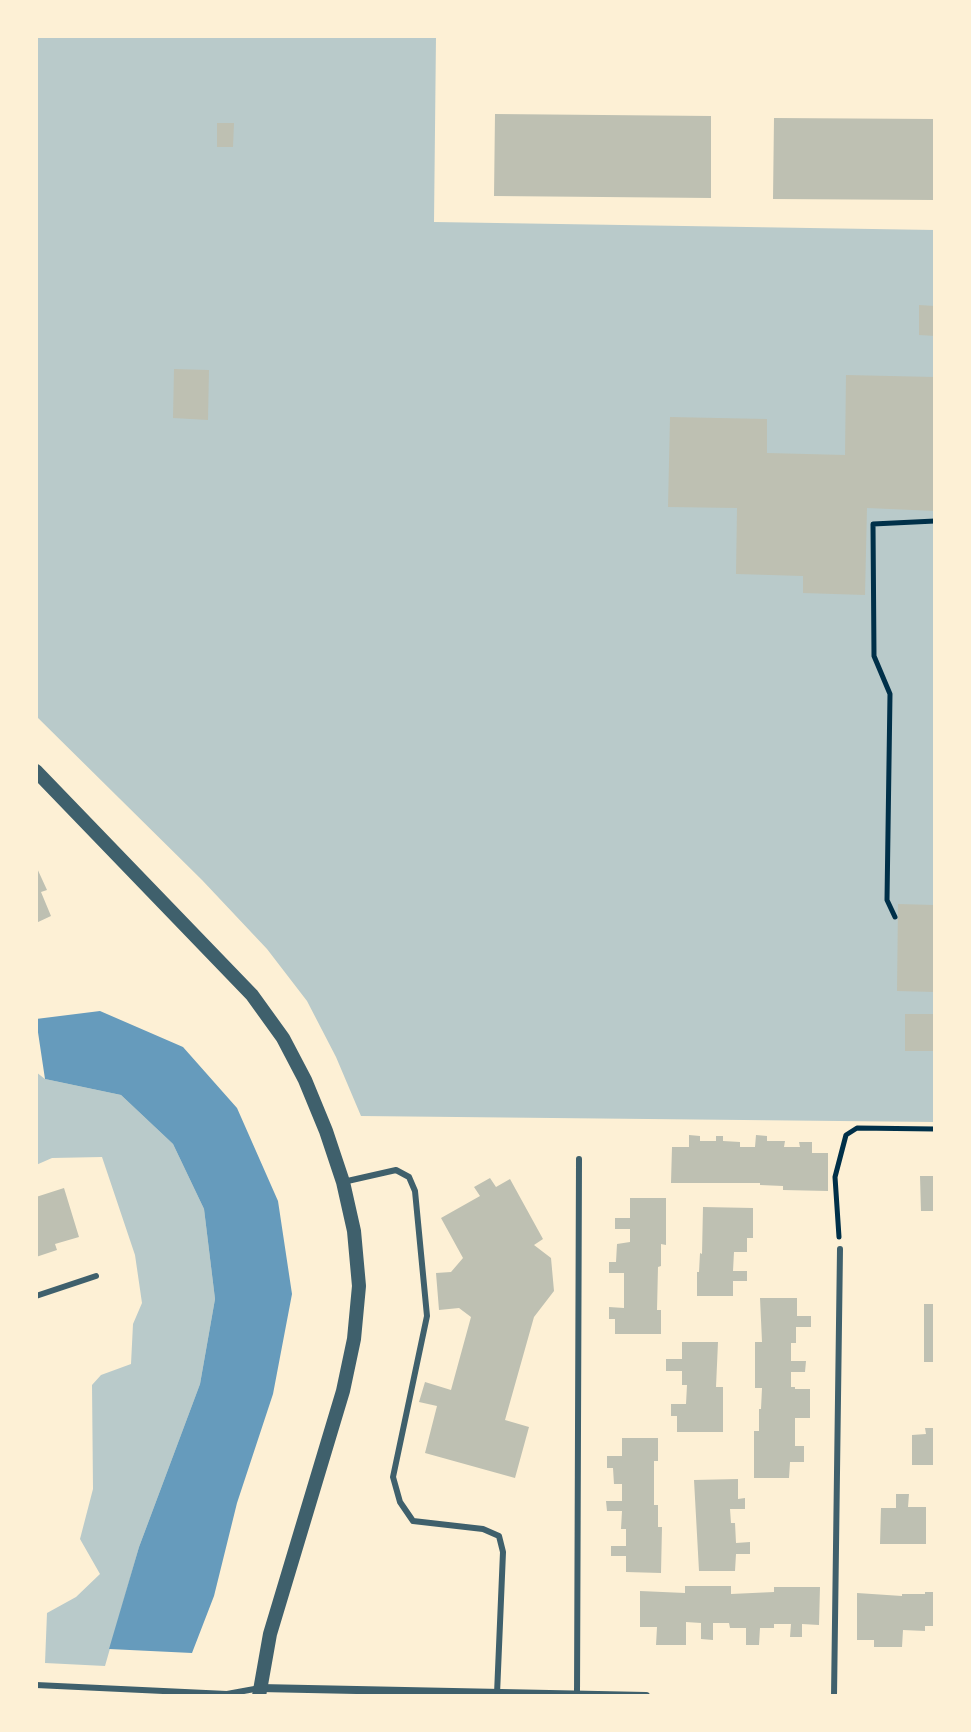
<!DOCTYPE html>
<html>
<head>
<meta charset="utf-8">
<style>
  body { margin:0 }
  #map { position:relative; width:971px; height:1732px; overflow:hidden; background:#fdf0d5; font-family:"Work Sans",sans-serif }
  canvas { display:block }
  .frame { position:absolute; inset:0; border:38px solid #fdf0d5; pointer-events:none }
</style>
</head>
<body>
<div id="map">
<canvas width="971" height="1732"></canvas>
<div class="frame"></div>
</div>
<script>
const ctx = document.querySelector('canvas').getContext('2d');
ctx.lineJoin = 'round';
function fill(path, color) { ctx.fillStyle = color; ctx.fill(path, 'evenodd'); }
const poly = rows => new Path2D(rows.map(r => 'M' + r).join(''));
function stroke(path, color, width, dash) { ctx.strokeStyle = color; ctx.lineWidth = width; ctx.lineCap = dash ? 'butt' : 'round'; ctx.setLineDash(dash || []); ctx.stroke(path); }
fill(poly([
  [36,36,436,36,434,222,935,230,935,1122,361,1116,336,1057,307,1001,267,949,202,880,36,716],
  [36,1072,45,1079,121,1095,173,1144,204,1209,215,1299,200,1384,139,1547,105,1666,45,1663,47,1613,76,1597,100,1574,80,1539,93,1489,92,1385,101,1375,131,1364,133,1324,142,1303,135,1255,102,1157,52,1158,36,1165]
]), '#b9caca');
fill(poly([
  [100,1011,183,1047,237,1108,278,1201,292,1294,273,1394,237,1503,214,1596,192,1653,109,1649,139,1547,200,1384,215,1299,204,1209,173,1144,121,1095,45,1079,36,1019]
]), '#669bbc');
fill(poly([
  [495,114,711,116,711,198,494,196],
  [774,118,935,119,935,200,773,199],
  [217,123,234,123,233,147,217,147],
  [919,305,935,306,935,336,919,335],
  [174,369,209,370,208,420,173,418],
  [846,375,935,377,935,511,867,508,865,595,803,593,803,576,736,574,737,508,668,507,670,417,767,419,767,453,845,455],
  [36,866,47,890,41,892,51,916,36,923],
  [898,904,935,905,935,992,897,991],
  [905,1014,935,1014,935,1051,905,1051],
  [689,1135,700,1136,700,1141,716,1141,716,1136,723,1136,723,1141,740,1142,740,1147,755,1147,756,1135,767,1136,767,1141,785,1141,784,1147,800,1147,799,1142,812,1142,812,1153,828,1153,828,1191,783,1190,783,1186,760,1185,760,1183,671,1183,672,1147,689,1147],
  [920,1176,935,1176,935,1211,921,1211],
  [490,1178,496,1187,510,1179,543,1239,534,1245,551,1258,554,1291,534,1317,505,1420,529,1427,515,1478,425,1453,437,1406,419,1402,425,1382,451,1390,471,1317,459,1308,439,1310,436,1273,451,1272,463,1258,441,1218,480,1196,474,1187],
  [64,1188,79,1237,55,1244,57,1250,36,1257,36,1197],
  [630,1198,666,1198,666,1245,661,1244,661,1266,658,1267,657,1310,661,1310,661,1334,615,1334,615,1319,609,1319,609,1307,624,1308,624,1273,609,1273,609,1262,616,1262,617,1244,630,1242,630,1229,615,1229,615,1218,630,1218],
  [703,1207,753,1208,753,1238,747,1238,747,1252,734,1252,733,1271,747,1271,747,1281,733,1281,733,1296,697,1296,697,1272,699,1272,700,1253,702,1254],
  [760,1298,797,1298,797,1316,811,1316,811,1327,796,1327,796,1343,791,1343,791,1361,806,1361,805,1372,791,1372,791,1387,795,1387,795,1389,810,1389,810,1418,795,1418,795,1446,804,1446,804,1462,790,1462,789,1478,754,1478,754,1431,759,1431,759,1409,761,1409,762,1388,755,1388,755,1342,762,1342],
  [924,1304,935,1304,935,1362,924,1362],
  [682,1342,718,1342,716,1387,723,1387,723,1432,677,1432,677,1416,671,1416,671,1404,686,1404,687,1385,682,1385,682,1371,666,1371,666,1359,682,1359],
  [925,1428,935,1428,935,1465,912,1465,912,1435,926,1434],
  [622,1438,658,1438,658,1461,654,1461,654,1505,658,1505,658,1527,662,1527,661,1573,626,1572,626,1556,611,1556,611,1546,626,1546,626,1529,621,1529,622,1511,607,1511,606,1501,622,1501,622,1484,614,1484,613,1468,607,1468,607,1456,622,1456],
  [738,1479,738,1499,745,1498,745,1509,730,1509,731,1523,735,1523,736,1543,750,1542,750,1554,736,1554,735,1571,699,1571,694,1480],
  [896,1494,909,1494,908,1507,926,1507,926,1544,880,1544,881,1508,896,1508],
  [685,1586,731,1586,731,1594,774,1592,774,1587,820,1587,819,1625,802,1624,802,1637,790,1637,791,1624,774,1624,774,1628,760,1628,759,1645,746,1645,746,1628,730,1628,729,1623,713,1623,713,1640,701,1639,701,1623,686,1622,686,1645,656,1645,657,1627,640,1627,640,1591,685,1593],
  [925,1592,935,1592,935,1626,925,1626,925,1631,903,1630,902,1647,874,1647,874,1640,857,1640,857,1593,902,1596,902,1594,925,1594]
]), '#bec0b2');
stroke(poly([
  [895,917,887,900,890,694,874,656,873,524,935,521],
  [839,1237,835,1177,846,1135,857,1128,935,1129]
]), '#003049', 5);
stroke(poly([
  [343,1182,396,1170,409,1177,415,1191,427,1316,393,1477,400,1502,413,1521,483,1529,499,1536,503,1552,497,1694],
  [36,1296,96,1276],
  [36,1685,227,1694,260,1688],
  [577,1695,579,1159],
  [834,1696,840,1249]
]), '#3f606c', 6);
stroke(poly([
  [260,1688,646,1696]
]), '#3f606c', 8);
stroke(poly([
  [36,771,252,995,283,1038,305,1080,326,1131,343,1182,354,1231,359,1286,354,1339,343,1391,270,1634,259,1696]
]), '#3f606c', 14);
</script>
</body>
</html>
